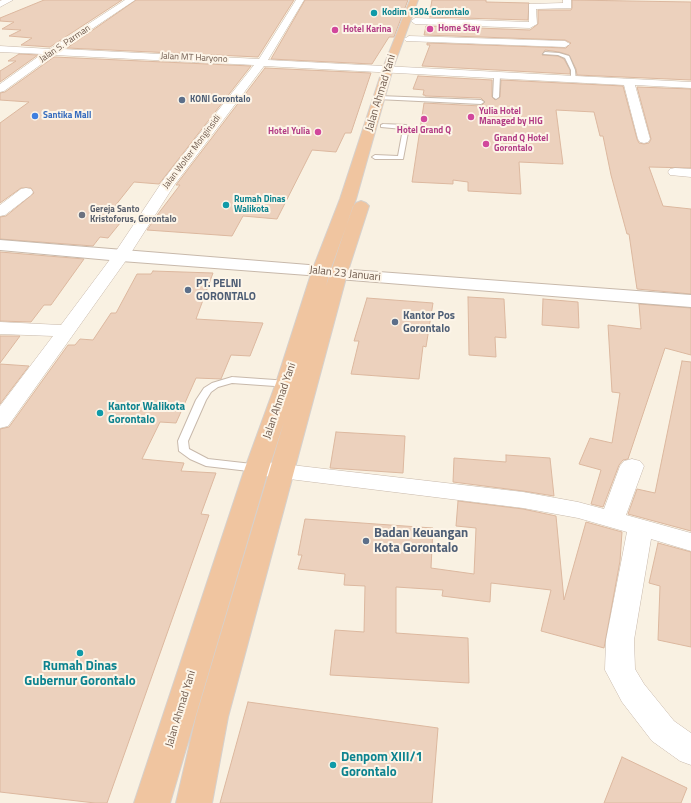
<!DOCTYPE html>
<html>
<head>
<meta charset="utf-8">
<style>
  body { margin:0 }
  canvas { display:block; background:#f9f1e2 }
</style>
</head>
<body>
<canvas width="691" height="803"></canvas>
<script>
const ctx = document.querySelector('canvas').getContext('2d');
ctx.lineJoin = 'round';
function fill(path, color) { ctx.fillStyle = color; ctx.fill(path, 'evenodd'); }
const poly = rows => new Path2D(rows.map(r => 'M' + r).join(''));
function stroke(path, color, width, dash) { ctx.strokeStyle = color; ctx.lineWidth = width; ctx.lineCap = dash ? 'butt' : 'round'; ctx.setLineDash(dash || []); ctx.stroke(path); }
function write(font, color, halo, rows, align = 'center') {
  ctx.font = font + ' "Titillium Web",sans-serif'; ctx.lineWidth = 4; ctx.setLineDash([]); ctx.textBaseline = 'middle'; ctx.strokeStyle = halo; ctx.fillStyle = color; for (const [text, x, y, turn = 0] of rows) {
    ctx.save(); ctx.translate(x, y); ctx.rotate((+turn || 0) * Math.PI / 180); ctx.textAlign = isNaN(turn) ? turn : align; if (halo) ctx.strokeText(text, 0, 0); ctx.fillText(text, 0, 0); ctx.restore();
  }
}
const building = poly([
  [44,0,122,0,50,47,21,45,32,38,9,36,21,30,2,29,14,22,0,21,0,18,44,0],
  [136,0,294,0,258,57,67,48,136,0],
  [305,0,408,0,394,37,389,37,372,64,271,59,305,0],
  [432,0,486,0,486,2,529,3,528,20,429,17,432,0],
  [572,0,691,2,691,80,577,75,576,69,569,55,559,52,545,50,542,55,558,56,564,59,570,70,570,74,422,66,430,45,427,45,427,43,566,48,571,43,565,40,424,35,426,26,530,30,538,24,538,10,571,10,572,8,572,0],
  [19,54,38,55,0,82,0,71,16,61,8,61,19,54],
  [54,57,251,66,159,184,134,182,107,216,125,217,108,238,100,237,93,246,0,239,0,217,6,216,34,193,31,188,21,188,0,203,0,123,29,102,0,100,0,93,5,92,54,57],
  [265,68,371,73,351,133,345,133,336,152,312,150,277,219,243,216,232,236,147,230,158,214,180,185,176,185,265,68],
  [418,76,492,80,492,97,495,100,500,97,501,80,623,86,637,139,639,143,644,144,649,143,651,139,637,87,691,89,691,168,649,167,663,206,691,209,691,294,637,289,629,234,627,234,611,175,603,136,600,136,594,112,556,110,563,164,519,162,521,194,468,191,468,182,453,180,453,184,412,182,424,103,481,106,485,102,481,98,425,96,425,95,423,95,424,90,413,89,418,76],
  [0,252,84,259,51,305,44,305,31,322,0,321,0,252],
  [153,271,213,273,196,319,263,323,250,356,231,355,221,379,196,378,176,423,160,422,142,459,184,463,181,471,216,473,201,514,209,515,107,803,95,803,0,792,0,429,9,427,68,345,75,345,80,339,93,340,111,313,116,313,137,274,151,274,153,271],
  [468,297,504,299,506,338,495,337,496,357,469,355,468,297],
  [367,298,433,303,426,347,423,346,419,379,351,374,359,341,354,341,367,298],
  [543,299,578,302,579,328,542,325,543,299],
  [639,304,691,308,691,355,665,348,628,459,623,460,619,465,603,507,591,504,601,470,579,464,590,438,612,443,620,393,612,392,608,325,641,329,639,304],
  [0,336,20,336,0,363,0,336],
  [682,361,691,362,691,531,628,514,637,489,655,493,682,361],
  [0,364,29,366,0,404,0,364],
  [336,432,405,436,403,473,330,468,336,432],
  [506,455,550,458,554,496,523,491,453,482,454,458,506,462,506,455],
  [458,501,523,509,556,516,564,600,586,522,622,532,620,561,604,648,541,631,551,590,491,583,490,602,442,596,443,590,396,587,396,633,468,638,469,683,330,675,335,630,364,632,365,586,344,585,345,574,298,569,302,555,298,555,305,519,433,528,431,568,474,574,476,528,456,526,458,501],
  [658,543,691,552,691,647,658,640,660,586,649,583,658,543],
  [248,702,438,728,432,803,220,803,248,702],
  [622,757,687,788,681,803,604,803,622,757]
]);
fill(building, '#ecd1bd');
stroke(building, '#dcb89f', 1);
const service = poly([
  [545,52,559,53,569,56,575,70,576,81,571,80,571,70,565,58,558,55,543,54,545,52],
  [497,74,500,76,499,97,496,99,493,97,494,76,497,74],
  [379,96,481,100,484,102,481,104,377,99,377,97,379,96],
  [383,124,406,125,409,127,403,159,375,159,372,157,375,155,398,156,403,129,381,127,381,125,383,124],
  [232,377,289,381,294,384,289,387,232,383,218,387,211,392,206,400,188,441,189,449,208,459,261,465,263,468,261,471,257,472,206,466,190,459,179,451,178,441,196,400,204,388,212,383,232,377]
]);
const minor = poly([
  [2,0,13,0,0,7,0,1,2,0],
  [125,0,135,0,62,49,259,59,296,0,304,0,268,60,691,82,691,88,635,85,650,139,648,142,644,143,640,142,638,139,624,85,264,66,175,184,127,259,8,426,0,428,0,406,53,336,0,334,0,322,61,325,114,254,164,179,254,65,54,55,4,91,0,92,0,84,42,54,0,52,0,46,50,49,125,0],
  [563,0,571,0,571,8,536,9,537,24,530,28,415,24,411,21,415,18,529,22,529,4,563,3,563,0],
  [409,36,565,41,570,44,565,47,406,41,404,39,409,36],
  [675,168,691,169,691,177,670,175,668,172,670,169,675,168],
  [26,188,31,189,33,192,31,195,5,215,0,216,0,205,21,189,26,188],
  [632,459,640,461,644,466,626,515,691,533,691,551,651,539,634,640,635,669,644,684,674,721,691,733,691,765,680,761,652,741,622,702,605,670,606,640,627,532,578,518,523,508,257,475,249,473,245,468,249,463,257,461,523,492,578,502,604,509,620,466,624,461,632,459]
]);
const tertiary = poly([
  [0,240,321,266,338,269,691,295,691,307,338,279,321,276,121,261,0,250,0,240]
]);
const trunk = poly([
  [410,0,418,0,393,68,356,199,330,271,326,286,353,206,356,203,361,201,366,203,369,206,347,274,228,717,212,803,176,803,196,717,284,422,269,468,170,803,134,803,245,468,276,383,312,271,340,199,383,68,410,0]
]);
stroke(service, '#c8b9ab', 2);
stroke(minor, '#c8b9ab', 1);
stroke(tertiary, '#c8b9ab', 2);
stroke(trunk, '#d6d1cd', 2);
fill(service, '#fff');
fill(minor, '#fff');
fill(tertiary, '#fff');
fill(trunk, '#f0c5a0');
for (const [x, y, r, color] of [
  [374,13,4,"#0f9aa8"],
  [430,29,4,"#d1479c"],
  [335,30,4,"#d1479c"],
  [182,100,4,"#5c6f8a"],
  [35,116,4,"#3f7fe0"],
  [471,117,4,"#d1479c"],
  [424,119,4,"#d1479c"],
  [318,132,4,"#d1479c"],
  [486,144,4,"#d1479c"],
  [226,205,4,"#0f9aa8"],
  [82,215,4,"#6b7280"],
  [188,290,4,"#5c6f8a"],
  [395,322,4,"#5c6f8a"],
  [100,413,4,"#0f9aa8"],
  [366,541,4,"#5c6f8a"],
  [80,653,4,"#0f9aa8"],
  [333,765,4,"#0f9aa8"]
]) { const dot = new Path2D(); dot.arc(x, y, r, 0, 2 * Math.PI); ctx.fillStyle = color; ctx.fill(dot); stroke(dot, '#fdf5e8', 1.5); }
write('bold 9px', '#0d838f', '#fdf5e8', [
  ["Kodim 1304 Gorontalo",382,13],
  ["Rumah Dinas",234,200],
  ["Walikota",234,210]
], 'left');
write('bold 9px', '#b23c85', '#fdf5e8', [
  ["Home Stay",438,29],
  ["Hotel Karina",343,30],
  ["Yulia Hotel",479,112],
  ["Managed by HIG",479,122],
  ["Hotel Grand Q",424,131,"center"],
  ["Hotel Yulia",310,132,"right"],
  ["Grand Q Hotel",494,139],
  ["Gorontalo",494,149]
], 'left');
write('9px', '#6e594c', '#fdf5e8', [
  ["Jalan S. Parman",65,44,-34],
  ["Jalan MT Haryono",194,58,3],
  ["Jalan Wolter Monginsidi",192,152,-53]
]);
write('bold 9px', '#4e5e75', '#fdf5e8', [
  ["KONI Gorontalo",190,100]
], 'left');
write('bold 9px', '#366cbe', '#fdf5e8', [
  ["Santika Mall",43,116]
], 'left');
write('bold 9px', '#5b616d', '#fdf5e8', [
  ["Gereja Santo",90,210],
  ["Kristoforus, Gorontalo",90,220]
], 'left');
write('11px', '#6e594c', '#fdf5e8', [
  ["Jalan Ahmad Yani",381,93,-73],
  ["Jalan 23 Januari",345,274,6],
  ["Jalan Ahmad Yani",280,401,-71],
  ["Jalan Ahmad Yani",181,709,-73]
]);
write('bold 11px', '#4e5e75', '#fdf5e8', [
  ["PT. PELNI",196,284],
  ["GORONTALO",196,297],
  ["Kantor Pos",403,316],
  ["Gorontalo",403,329]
], 'left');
write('bold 11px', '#0d838f', '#fdf5e8', [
  ["Kantor Walikota",108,407],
  ["Gorontalo",108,420]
], 'left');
write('bold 13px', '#4e5e75', '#fdf5e8', [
  ["Badan Keuangan",374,534],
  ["Kota Gorontalo",374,549]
], 'left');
write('bold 13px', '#0d838f', '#fdf5e8', [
  ["Rumah Dinas",80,667],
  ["Gubernur Gorontalo",80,682],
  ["Denpom XIII/1",341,758,"left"],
  ["Gorontalo",341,773,"left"]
]);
</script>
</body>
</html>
